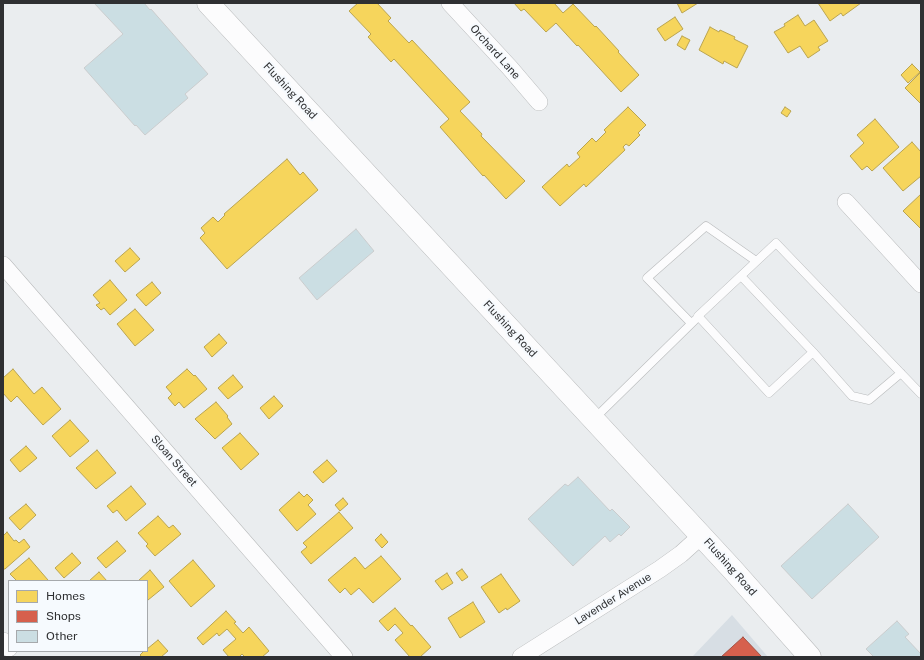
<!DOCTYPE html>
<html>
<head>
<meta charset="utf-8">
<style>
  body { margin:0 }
  #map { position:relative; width:924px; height:660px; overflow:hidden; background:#eaedef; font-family:"Public Sans",sans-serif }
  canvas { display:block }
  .frame { position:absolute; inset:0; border:4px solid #2f3032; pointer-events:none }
  .legend { position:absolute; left:8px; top:580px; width:140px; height:72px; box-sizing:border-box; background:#f6fafe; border:1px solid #a6a9ac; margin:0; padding:5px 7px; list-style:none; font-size:12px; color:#2f3032 }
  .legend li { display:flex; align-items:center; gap:8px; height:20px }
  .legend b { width:20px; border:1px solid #a6a9ac }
</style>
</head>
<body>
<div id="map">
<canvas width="924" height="660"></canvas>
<div class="frame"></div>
<ul class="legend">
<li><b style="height:11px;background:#f6d55c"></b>Homes</li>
<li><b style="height:11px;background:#d6604d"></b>Shops</li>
<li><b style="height:11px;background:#cbdee3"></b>Other</li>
</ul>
</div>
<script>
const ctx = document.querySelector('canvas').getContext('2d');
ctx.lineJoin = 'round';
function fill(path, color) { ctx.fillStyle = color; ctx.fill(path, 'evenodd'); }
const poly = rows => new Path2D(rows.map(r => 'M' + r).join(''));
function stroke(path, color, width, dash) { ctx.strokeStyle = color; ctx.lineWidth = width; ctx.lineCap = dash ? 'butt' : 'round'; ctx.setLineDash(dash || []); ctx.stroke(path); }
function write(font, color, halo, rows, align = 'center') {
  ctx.font = font + ' "Public Sans",sans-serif'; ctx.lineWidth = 4; ctx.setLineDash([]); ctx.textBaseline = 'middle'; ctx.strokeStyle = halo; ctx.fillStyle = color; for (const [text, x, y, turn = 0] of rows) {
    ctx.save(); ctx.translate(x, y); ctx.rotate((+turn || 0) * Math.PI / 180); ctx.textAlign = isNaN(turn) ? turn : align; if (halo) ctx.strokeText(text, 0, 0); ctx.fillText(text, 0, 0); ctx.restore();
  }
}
fill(poly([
  [732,615,768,657,692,657]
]), '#d7dee4');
const homes = poly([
  [358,3,377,3,391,18,388,21,409,43,412,40,470,102,460,111,482,134,481,136,525,181,506,199,484,175,483,176,440,127,449,119,394,59,391,62,368,37,371,34,349,11,358,3],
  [514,3,554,3,563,13,573,4,595,27,596,26,619,51,618,52,639,75,621,92,578,45,577,46,556,23,546,32,524,9,521,11,514,3],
  [677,3,698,3,682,13,677,3],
  [818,3,861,3,843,16,841,13,830,21,818,3],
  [798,15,805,26,814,20,828,41,818,47,820,50,808,58,800,46,788,53,774,32,785,26,784,24,798,15],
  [675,17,683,29,665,41,657,29,675,17],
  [710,27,719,32,720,30,735,37,734,39,748,46,737,68,724,61,723,64,699,50,710,27],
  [682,36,690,40,685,50,677,45,682,36],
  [912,64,920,72,908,83,901,75,912,64],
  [921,72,921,104,905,88,921,72],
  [628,107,646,125,638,133,640,135,629,146,626,144,623,147,625,150,586,187,584,184,560,206,542,187,567,164,569,167,580,157,577,153,592,138,596,142,606,132,604,130,628,107],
  [785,107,791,111,787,117,781,113,785,107],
  [875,119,899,147,872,171,867,166,862,170,850,156,864,143,857,135,875,119],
  [912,142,921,152,921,176,903,191,883,168,912,142],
  [287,159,300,175,303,172,318,190,227,269,200,238,205,233,201,228,213,217,218,222,225,215,224,214,287,159],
  [921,194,921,229,903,211,921,194],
  [130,248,140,259,125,272,115,261,130,248],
  [110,280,127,300,110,315,104,308,101,310,96,305,100,303,93,295,110,280],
  [152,282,161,293,146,306,136,295,152,282],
  [135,309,154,330,135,346,117,324,135,309],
  [219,334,227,343,212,357,204,347,219,334],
  [13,369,34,394,42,387,61,409,43,425,17,396,11,402,3,393,3,378,13,369],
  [187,369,194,376,195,375,207,389,184,408,179,402,175,406,168,398,172,394,166,387,187,369],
  [233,375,243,387,228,399,218,388,233,375],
  [274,396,283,406,269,419,260,408,274,396],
  [216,402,228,416,227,417,232,424,215,439,195,419,216,402],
  [70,420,89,441,70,457,52,436,70,420],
  [240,433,259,454,241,470,222,448,240,433],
  [26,446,37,458,20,472,10,460,26,446],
  [97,450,116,473,96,489,76,468,97,450],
  [327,460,337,471,323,483,313,472,327,460],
  [131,486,146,504,126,521,117,510,113,513,107,506,131,486],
  [299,492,304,497,307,494,313,500,308,505,316,514,297,531,279,510,299,492],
  [343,498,348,504,340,511,335,505,343,498],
  [26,504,36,515,20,530,9,518,26,504],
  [339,512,353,528,311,564,301,552,307,547,303,543,339,512],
  [158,516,169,528,173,525,181,534,155,556,146,546,148,544,138,533,158,516],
  [7,532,14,541,16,540,19,543,24,539,30,547,5,569,3,569,3,536,7,532],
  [381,534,388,542,382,548,375,540,381,534],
  [117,541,126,551,106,568,97,558,117,541],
  [72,553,81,563,64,578,55,568,72,553],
  [381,556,401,579,373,603,359,588,351,595,345,588,340,593,328,580,355,557,365,569,381,556],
  [29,558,48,580,48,581,17,581,10,574,29,558],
  [193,560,215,586,191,607,169,581,193,560],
  [462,569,468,577,462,581,456,573,462,569],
  [150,570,164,587,148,600,147,598,147,581,138,581,150,570],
  [99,572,107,581,89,581,99,572],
  [447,573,453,583,442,590,435,581,447,573],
  [501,574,520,601,507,610,506,608,499,613,481,587,501,574],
  [473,602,485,622,460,638,448,618,473,602],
  [395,608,411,626,412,625,431,647,420,657,410,657,395,640,403,633,395,624,388,631,379,621,395,608],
  [226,611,236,622,234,623,243,633,249,627,269,651,262,657,245,657,242,654,239,657,229,657,223,650,236,639,227,629,219,636,217,633,203,645,197,638,226,611],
  [158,640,168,651,161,657,142,657,140,655,144,651,147,651,147,649,158,640]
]);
fill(homes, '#f6d55c');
stroke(homes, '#baa44f', 1);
const shops = poly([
  [743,637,762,657,721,657,743,637]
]);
fill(shops, '#d6604d');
stroke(shops, '#a45245', 1);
const building = poly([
  [94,3,144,3,150,10,151,9,208,74,185,94,188,98,145,135,136,125,135,126,84,68,123,34,94,3],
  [356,229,374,251,317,300,299,278,356,229],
  [578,477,610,511,612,509,630,527,621,536,619,534,610,542,605,536,573,566,528,519,565,484,568,486,578,477],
  [848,504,879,537,812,599,781,566,848,504],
  [897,621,909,634,905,637,921,654,921,657,874,657,866,649,897,621]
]);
fill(building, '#cbdee3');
stroke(building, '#cacccd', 1);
const service = poly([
  [741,276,813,352,769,393,698,316,776,243,921,394],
  [691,323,647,278,706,226,756,261],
  [813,352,852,396,869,400,901,373],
  [594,419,695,320]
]);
const minor = poly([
  [450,3,510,68,539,102],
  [846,202,921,284],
  [3,265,344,657],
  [3,641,9,648],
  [521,657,660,569,681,554,701,536]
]);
const secondary = poly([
  [208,3,732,569,810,657]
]);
stroke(service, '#b8babb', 9);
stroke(minor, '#b8babb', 18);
stroke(secondary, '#b8babb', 23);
stroke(service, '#fcfcfd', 8);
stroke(minor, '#fcfcfd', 17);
stroke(secondary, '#fcfcfd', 22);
write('11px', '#2f3032', '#f6fafe', [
  ["Orchard Lane",495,52,48],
  ["Flushing Road",290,91,47],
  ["Flushing Road",510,329,47],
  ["Sloan Street",174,461,49],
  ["Flushing Road",730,567,48],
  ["Lavender Avenue",613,599,-32]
]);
</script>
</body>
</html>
